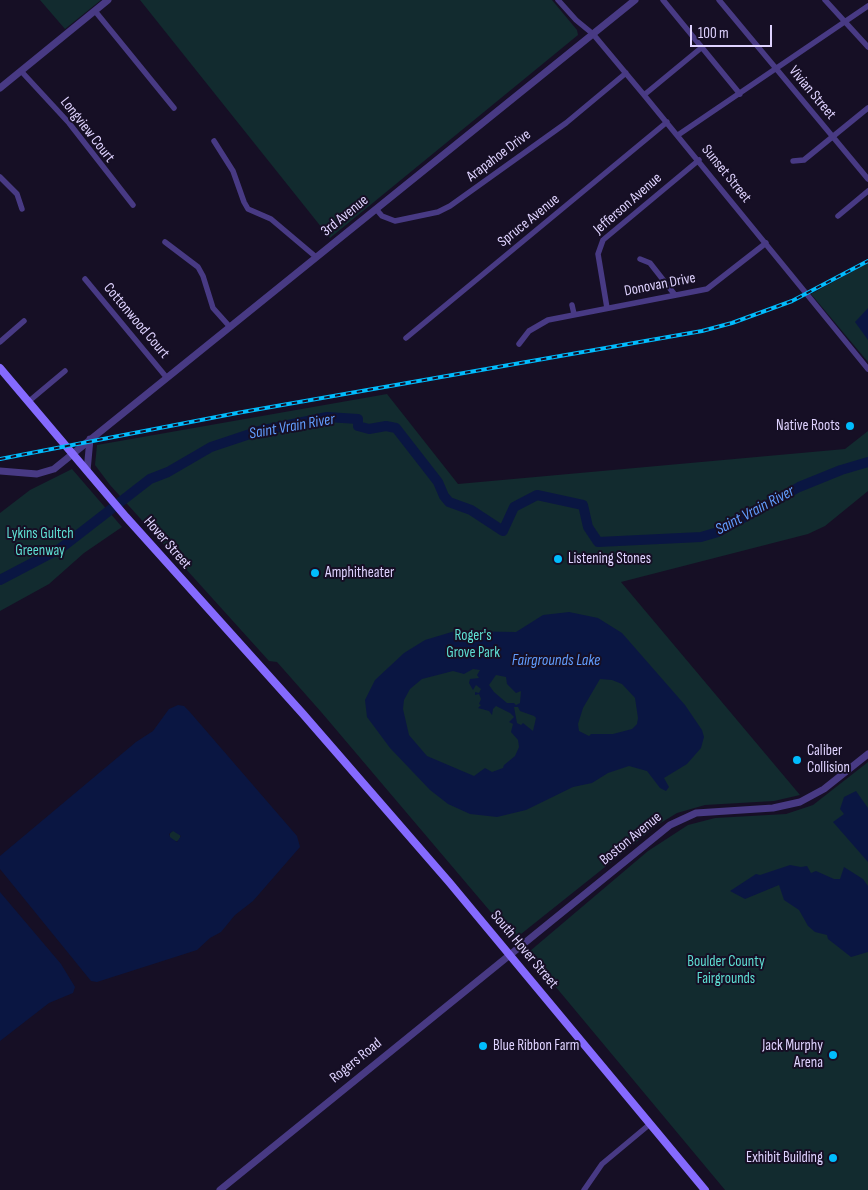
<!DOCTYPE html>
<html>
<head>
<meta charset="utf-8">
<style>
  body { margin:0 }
  #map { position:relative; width:868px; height:1190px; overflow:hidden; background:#160f25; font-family:"Sofia Sans Condensed",sans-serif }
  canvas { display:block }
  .scale { position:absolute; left:690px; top:25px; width:82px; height:22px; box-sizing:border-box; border:2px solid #dfd3ff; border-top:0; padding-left:6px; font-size:15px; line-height:18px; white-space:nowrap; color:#dfd3ff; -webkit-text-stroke:4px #160f25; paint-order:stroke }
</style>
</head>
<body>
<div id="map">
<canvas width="868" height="1190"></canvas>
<div class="scale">100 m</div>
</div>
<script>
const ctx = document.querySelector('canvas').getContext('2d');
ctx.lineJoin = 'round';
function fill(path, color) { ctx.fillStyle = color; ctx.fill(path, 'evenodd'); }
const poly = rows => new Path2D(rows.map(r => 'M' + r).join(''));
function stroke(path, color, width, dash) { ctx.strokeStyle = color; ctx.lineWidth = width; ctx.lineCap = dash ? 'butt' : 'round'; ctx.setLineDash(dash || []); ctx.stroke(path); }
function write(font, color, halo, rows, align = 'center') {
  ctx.font = font + ' "Sofia Sans Condensed",sans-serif'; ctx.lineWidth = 4; ctx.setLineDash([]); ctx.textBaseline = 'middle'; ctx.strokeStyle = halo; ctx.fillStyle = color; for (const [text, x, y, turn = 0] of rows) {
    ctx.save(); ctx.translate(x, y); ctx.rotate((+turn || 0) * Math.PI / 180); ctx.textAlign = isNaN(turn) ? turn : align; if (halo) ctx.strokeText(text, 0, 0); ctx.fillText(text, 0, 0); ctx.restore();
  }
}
fill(poly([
  [40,0,101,0,65,29],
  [140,0,552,0,577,30,578,35,330,238],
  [868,263,868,362,811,294],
  [387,394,458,484,845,449,868,431,868,491,825,526,808,534,621,582,800,795,774,801,705,805,677,813,659,824,516,938,511,939,512,937,322,713,277,662,269,661,110,485,95,465,97,445],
  [72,469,122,527,84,553,49,584,0,611,0,513,30,490],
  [868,762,868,1190,725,1190,530,956,530,951,648,851,688,825,715,818,786,814,813,805],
  '169.5 836a5.5 5.5 0 1 1 11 0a5.5 5.5 0 1 1-11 0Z'
]), '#122b2f');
fill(poly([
  [868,308,868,340,855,322],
  [569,612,598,618,622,633,685,705,702,730,704,737,701,748,687,764,664,778,669,787,666,791,660,788,647,771,629,766,608,773,592,783,573,787,526,810,497,817,470,814,448,804,430,790,390,748,367,717,365,700,375,680,404,653,425,640,455,631,516,632,543,615],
  [473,669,480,670,477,675,479,678,470,679,469,683,473,690,476,685,481,689,479,693,475,692,475,695,479,694,481,699,479,704,481,705,478,708,489,711,492,715,493,709,496,706,510,713,514,717,509,722,513,724,511,732,518,740,519,747,515,756,504,765,503,768,492,772,485,768,474,776,427,756,409,735,403,709,404,700,410,689,422,679,453,671,464,674],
  [496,675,506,677,507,684,516,693,521,691,520,703,516,705,514,703,507,703,494,692,489,685],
  [600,679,612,680,622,684,635,698,638,718,637,724,632,729,613,734,591,734,589,736,579,731,578,724,583,708],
  [514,707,518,707,520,711,534,716,536,718,533,731,523,723,521,725,517,723],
  [178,705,184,706,189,711,297,836,300,847,253,901,235,915,221,932,210,938,197,950,97,982,91,981,0,869,0,856,136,742,153,731,169,709],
  [173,831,181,836,177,842,170,837,169,834],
  [856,791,868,808,868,862,833,822,844,814,840,809,844,797],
  [790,865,801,867,807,866,811,873,816,871,834,879,840,879,844,867,863,879,868,886,868,952,851,957,828,939,827,935,815,932,808,926,799,910,784,900,779,885,745,899,730,891,756,874,760,875],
  [0,892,61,964,75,987,73,993,49,1003,0,1041]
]), '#0a1642');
stroke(poly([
  [0,580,61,548,150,479,168,472,211,447,259,431,327,417,358,419,358,426,369,429,386,426,396,428,438,482,444,496,449,502,471,510,503,531,514,507,537,495,583,505,588,527,598,542,701,537,718,532,799,487,841,470,868,462]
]), '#0a1642', 10);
stroke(poly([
  [558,0,576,20,593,34,644,95,868,369],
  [663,0,740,94],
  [719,0,868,179],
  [825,0,868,47],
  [95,11,174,108],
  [21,71,69,123,133,205],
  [644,95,701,48],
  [678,135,868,6],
  [214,141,233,171,244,202,248,209,271,219,316,257],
  [793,161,804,160,868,108],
  [0,177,17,194,22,209],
  [376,209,382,216,395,221,438,212,450,206,566,123,626,73],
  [838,216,868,191],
  [165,242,198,267,203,276,213,308,230,327],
  [640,259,650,263,675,295],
  [85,279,167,378],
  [572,305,574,314],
  [607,308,598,254,603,240,699,160],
  [406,338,667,122],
  [0,342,24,321],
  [519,344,529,331,548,320,707,289,766,243],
  [28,402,65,371],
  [584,1190,602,1164,650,1124]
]), '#483a84', 5.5);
stroke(poly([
  [0,88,108,0],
  [0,471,37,474,54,469,635,0],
  [87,471,90,439],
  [220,1190,670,825,696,813,773,808,800,802,824,789,868,754]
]), '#483a84', 7);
stroke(poly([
  [0,368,126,517,303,714,449,882,705,1190]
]), '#856afe', 8);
const rail = poly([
  [0,459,237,413,702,331,732,323,792,301,868,261]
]);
stroke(rail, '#01bcfd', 4);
stroke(rail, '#160f25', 2, [5.5]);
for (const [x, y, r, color] of [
  [850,426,5,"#01bcfd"],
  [558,559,5,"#01bcfd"],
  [315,573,5,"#01bcfd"],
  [797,760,5,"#01bcfd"],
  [483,1046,5,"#01bcfd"],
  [833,1055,5,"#01bcfd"],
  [833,1158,5,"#01bcfd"]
]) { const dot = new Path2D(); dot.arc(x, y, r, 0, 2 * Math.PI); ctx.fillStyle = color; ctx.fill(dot); stroke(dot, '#160f25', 2); }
write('15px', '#dfd3ff', '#160f25', [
  ["Vivian Street",812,93,50],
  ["Longview Court",87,130,52],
  ["Arapahoe Drive",499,156,-37],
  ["Sunset Street",726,174,51],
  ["Jefferson Avenue",628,204,-41],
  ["3rd Avenue",345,216,-39],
  ["Spruce Avenue",529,221,-39],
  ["Donovan Drive",660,285,-11],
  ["Cottonwood Court",136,321,50],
  ["Hover Street",167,543,49],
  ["Boston Avenue",631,839,-39],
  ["South Hover Street",524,950,50],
  ["Rogers Road",356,1061,-39]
]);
write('15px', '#dfd3ff', '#160f25', [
  ["Native Roots",840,426,"right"],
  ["Listening Stones",568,559],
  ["Amphitheater",325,573],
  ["Caliber",807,751],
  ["Collision",807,768],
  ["Blue Ribbon Farm",493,1046],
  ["Jack Murphy",823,1046,"right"],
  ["Arena",823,1063,"right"],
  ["Exhibit Building",823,1158,"right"]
], 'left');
write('15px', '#5edfd3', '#160f25', [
  ["Lykins Gultch",40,534],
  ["Greenway",40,551],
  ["Roger's",473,636],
  ["Grove Park",473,653],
  ["Boulder County",726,962],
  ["Fairgrounds",726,979]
]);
write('italic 16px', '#619dfe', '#160f25', [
  ["Saint Vrain River",292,427,-10],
  ["Saint Vrain River",755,511,-28],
  ["Fairgrounds Lake",556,661]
]);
</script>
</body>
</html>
